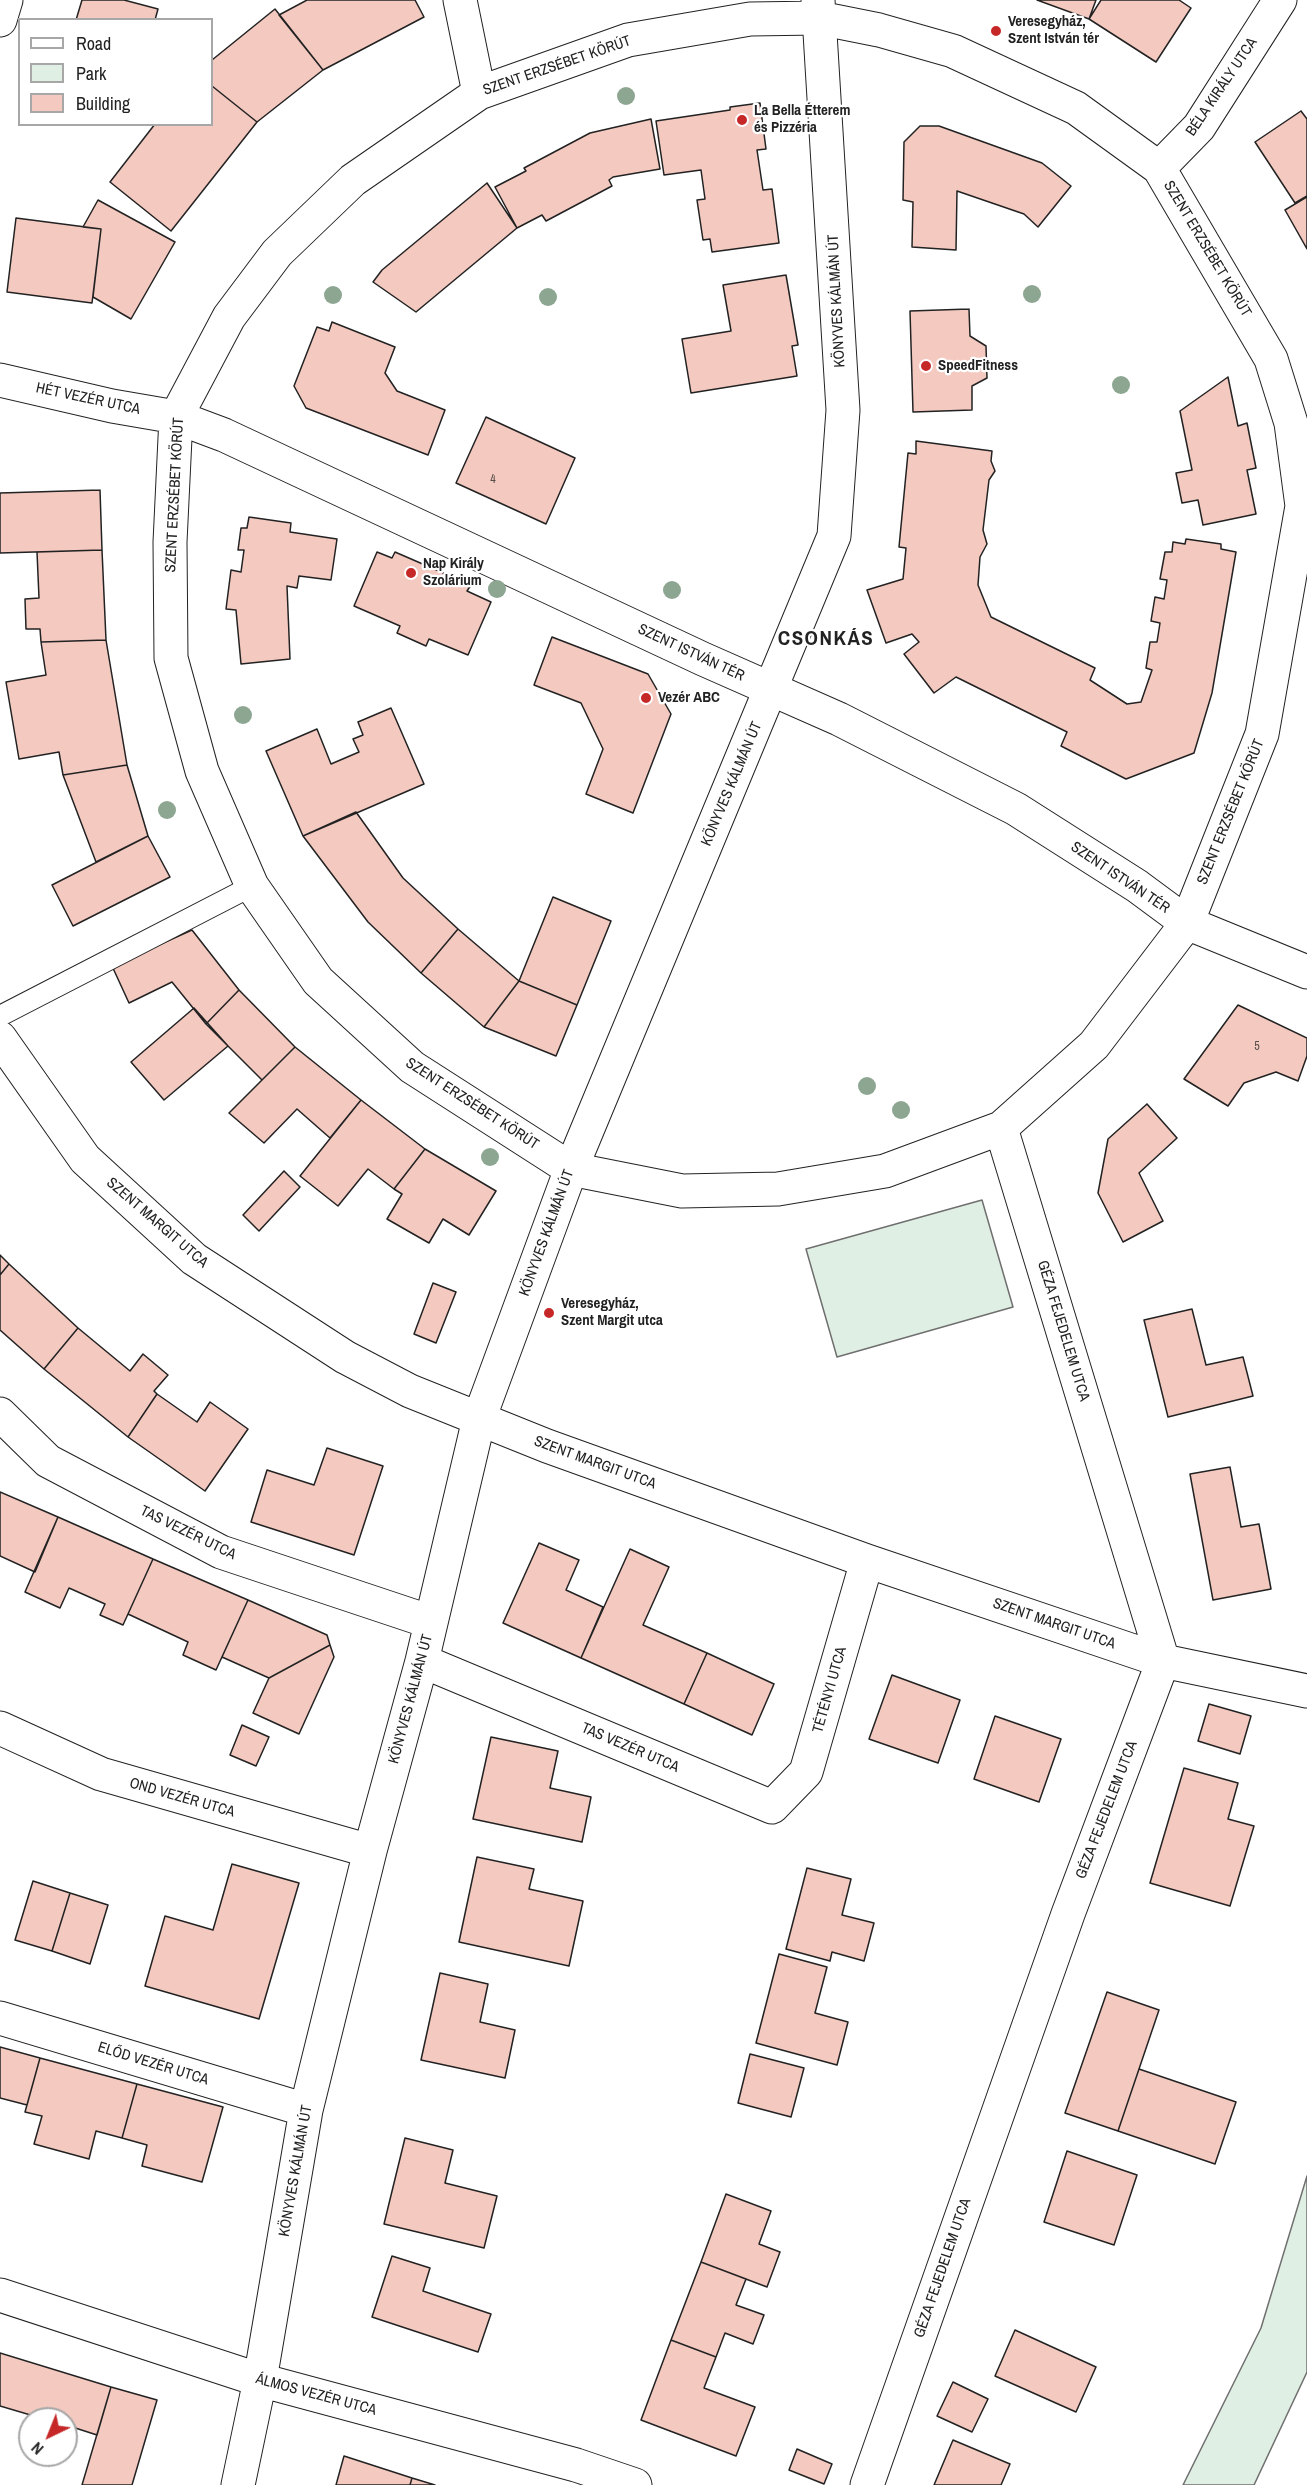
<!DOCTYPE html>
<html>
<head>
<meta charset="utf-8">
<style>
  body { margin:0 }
  #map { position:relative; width:1307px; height:2485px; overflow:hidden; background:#fff; font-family:"Archivo Narrow",sans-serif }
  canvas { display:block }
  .legend { position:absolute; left:18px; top:18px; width:195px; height:108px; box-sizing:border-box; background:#fff; border:2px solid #a7a7a7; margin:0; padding:8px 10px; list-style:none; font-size:18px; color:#222 }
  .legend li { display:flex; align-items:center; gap:12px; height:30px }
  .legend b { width:30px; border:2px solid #a7a7a7 }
  .north { position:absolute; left:18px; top:2407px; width:60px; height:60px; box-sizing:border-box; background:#fff; border:2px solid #a7a7a7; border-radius:50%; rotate:223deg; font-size:16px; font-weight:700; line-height:24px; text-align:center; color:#222 }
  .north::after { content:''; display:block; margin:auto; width:21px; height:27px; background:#c62828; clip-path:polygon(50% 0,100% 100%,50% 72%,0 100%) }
</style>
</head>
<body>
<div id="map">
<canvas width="1307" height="2485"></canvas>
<ul class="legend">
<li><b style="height:8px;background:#fff"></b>Road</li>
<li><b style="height:16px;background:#e0efe3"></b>Park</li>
<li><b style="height:16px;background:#f3c9c0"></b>Building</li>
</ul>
<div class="north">N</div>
</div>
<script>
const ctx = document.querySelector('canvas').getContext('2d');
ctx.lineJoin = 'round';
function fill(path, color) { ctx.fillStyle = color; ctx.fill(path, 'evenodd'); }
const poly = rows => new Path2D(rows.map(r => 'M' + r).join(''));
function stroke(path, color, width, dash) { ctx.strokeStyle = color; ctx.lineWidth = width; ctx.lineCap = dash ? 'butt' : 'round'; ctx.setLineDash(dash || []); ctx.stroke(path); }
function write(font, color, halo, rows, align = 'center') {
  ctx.font = font + ' "Archivo Narrow",sans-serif'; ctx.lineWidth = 4.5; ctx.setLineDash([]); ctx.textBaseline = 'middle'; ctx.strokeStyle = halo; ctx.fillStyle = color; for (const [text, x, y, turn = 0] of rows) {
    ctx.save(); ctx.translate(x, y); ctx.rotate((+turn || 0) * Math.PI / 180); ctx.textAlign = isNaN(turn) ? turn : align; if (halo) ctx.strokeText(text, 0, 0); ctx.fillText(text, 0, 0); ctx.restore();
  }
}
const green = poly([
  [982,1200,1013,1307,837,1357,806,1249,982,1200],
  [1307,2176,1307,2372,1254,2485,1183,2485,1261,2328,1307,2176]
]);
fill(green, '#e0efe3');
stroke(green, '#6f6f6f', 1.5);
const building = poly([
  [82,0,124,0,158,9,155,20,76,20,82,0],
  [307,0,415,0,424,17,323,70,279,15,307,0],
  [1037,0,1096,0,1089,19,1037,0],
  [1101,0,1179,0,1191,8,1156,62,1089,19,1101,0],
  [275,9,323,70,257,122,212,86,212,60,275,9],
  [212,86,257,122,171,231,110,182,155,124,212,124,212,86],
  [760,103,766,149,757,150,763,190,772,189,779,243,712,252,710,239,703,240,697,200,705,199,701,170,664,175,656,121,730,110,730,107,760,103],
  [1301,111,1307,119,1307,196,1295,203,1255,142,1301,111],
  [651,119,660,169,613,177,609,180,612,186,546,221,542,215,517,228,495,187,526,171,524,168,590,133,651,119],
  [920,126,939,126,1042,163,1071,186,1038,227,1024,214,957,191,956,250,912,247,913,202,903,200,904,142,920,126],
  [487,183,517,228,416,312,373,282,382,270,487,183],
  [1307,197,1307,249,1285,210,1307,197],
  [98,200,175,242,131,319,93,297,101,229,83,227,98,200],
  [16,218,101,229,92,303,7,292,16,218],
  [786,275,798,345,792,346,797,376,691,393,682,339,731,331,723,285,786,275],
  [969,309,970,336,986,346,987,378,972,386,972,410,913,412,910,311,969,309],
  [332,322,395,347,385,373,397,391,445,410,428,455,306,408,294,386,317,327,329,331,332,322],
  [1228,377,1238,426,1247,423,1256,468,1247,470,1256,514,1203,525,1198,500,1182,503,1176,473,1192,470,1180,411,1228,377],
  [486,417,575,458,546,524,456,483,486,417],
  [916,441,992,451,991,461,995,471,989,480,983,530,987,544,980,557,978,585,991,617,1095,668,1090,680,1127,704,1141,702,1152,670,1146,668,1150,642,1157,642,1160,623,1151,621,1155,597,1164,599,1167,580,1160,579,1165,552,1172,552,1173,542,1185,544,1186,539,1221,544,1221,549,1236,552,1212,693,1194,753,1126,779,1061,746,1067,732,956,677,934,693,904,654,919,642,912,634,886,643,867,590,903,579,906,548,899,547,908,453,916,454,916,441],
  [100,490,102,550,0,553,0,493,100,490],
  [249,517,291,523,290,532,337,539,331,580,299,576,297,588,287,586,290,659,241,664,236,610,226,609,231,570,241,572,244,550,238,550,241,528,247,528,249,517],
  [102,550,106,640,41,642,40,629,26,629,25,599,39,598,37,552,102,550],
  [377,552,392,558,395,552,471,585,467,591,491,602,468,655,429,639,426,646,397,633,400,626,354,606,377,552],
  [552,637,648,674,671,714,633,813,586,794,603,749,581,703,534,685,552,637],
  [106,640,127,765,63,775,59,752,19,759,6,682,46,675,41,642,106,640],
  [391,708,424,784,303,836,266,751,317,729,331,764,359,752,353,739,363,735,358,722,391,708],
  [127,765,148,836,96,862,63,775,127,765],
  [356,812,403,878,458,929,421,973,368,922,303,836,356,812],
  [148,836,170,877,73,926,52,885,148,836],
  [553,897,611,921,577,1005,519,981,553,897],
  [458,929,519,981,484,1027,421,973,458,929],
  [192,930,239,990,206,1024,172,982,129,1003,112,966,192,930],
  [519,981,577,1005,556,1056,484,1027,519,981],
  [239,990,295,1047,262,1080,206,1024,239,990],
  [1238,1005,1307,1038,1307,1056,1298,1081,1276,1072,1244,1083,1228,1106,1184,1079,1238,1005],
  [194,1008,228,1046,164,1100,131,1062,194,1008],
  [295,1047,361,1100,330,1138,297,1109,264,1143,229,1113,295,1047],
  [361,1100,425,1149,394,1189,368,1169,338,1206,300,1176,361,1100],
  [1147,1104,1177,1138,1139,1173,1163,1221,1123,1242,1098,1193,1108,1139,1147,1104],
  [425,1149,496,1191,469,1235,443,1219,429,1243,387,1219,402,1194,394,1189,425,1149],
  [284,1171,300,1187,259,1231,243,1215,284,1171],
  [0,1255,9,1264,0,1275,0,1255],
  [9,1264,78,1328,44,1369,0,1330,0,1275,9,1264],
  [433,1283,456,1292,436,1343,414,1334,433,1283],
  [1192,1309,1206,1365,1243,1357,1253,1396,1168,1417,1144,1320,1192,1309],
  [78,1328,130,1371,143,1354,168,1375,154,1391,157,1394,128,1437,44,1369,78,1328],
  [157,1394,197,1422,210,1402,248,1429,205,1491,128,1437,157,1394],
  [327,1448,383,1466,354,1555,251,1522,267,1470,314,1485,327,1448],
  [1230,1467,1241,1527,1259,1524,1271,1589,1213,1600,1190,1474,1230,1467],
  [0,1492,58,1517,35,1572,0,1556,0,1492],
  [58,1517,153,1559,123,1625,100,1615,105,1604,69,1588,60,1608,25,1592,58,1517],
  [539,1543,579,1560,566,1590,603,1607,581,1658,503,1623,539,1543],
  [630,1549,669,1567,643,1625,707,1653,684,1704,581,1658,630,1549],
  [153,1559,248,1600,216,1670,183,1655,188,1642,128,1614,153,1559],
  [248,1600,327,1635,330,1645,269,1678,222,1657,248,1600],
  [330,1645,334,1657,299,1734,253,1713,269,1678,330,1645],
  [707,1653,774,1684,752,1735,684,1704,707,1653],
  [892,1675,960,1700,938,1763,869,1739,892,1675],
  [1209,1704,1251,1716,1240,1754,1198,1741,1209,1704],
  [995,1716,1061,1739,1039,1802,974,1779,995,1716],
  [242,1725,269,1737,256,1766,230,1755,242,1725],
  [491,1737,558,1751,550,1788,591,1797,582,1842,473,1819,491,1737],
  [1184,1768,1238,1783,1228,1819,1254,1826,1230,1906,1150,1883,1184,1768],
  [477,1857,534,1869,529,1889,583,1901,569,1966,459,1942,477,1857],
  [232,1864,299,1883,259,2019,145,1986,165,1916,213,1930,232,1864],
  [807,1868,851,1879,842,1915,874,1923,864,1961,832,1952,830,1961,786,1949,807,1868],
  [33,1881,70,1893,52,1951,15,1940,33,1881],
  [70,1893,108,1905,90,1964,52,1951,70,1893],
  [779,1954,827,1967,815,2013,848,2022,837,2065,756,2043,779,1954],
  [440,1973,488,1984,480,2022,515,2030,505,2078,421,2060,440,1973],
  [1107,1992,1159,2010,1118,2131,1065,2113,1107,1992],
  [0,2047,40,2058,27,2105,0,2098,0,2047],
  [750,2054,804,2068,791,2117,738,2103,750,2054],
  [40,2058,137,2084,122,2138,96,2131,89,2159,34,2144,42,2116,25,2112,40,2058],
  [1139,2069,1236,2102,1215,2164,1118,2131,1139,2069],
  [137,2084,223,2107,202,2182,142,2166,147,2145,122,2138,137,2084],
  [405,2138,453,2150,445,2183,497,2196,484,2248,384,2224,405,2138],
  [1067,2151,1137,2175,1114,2245,1044,2222,1067,2151],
  [726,2194,771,2211,759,2244,780,2252,767,2287,701,2262,726,2194],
  [392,2256,430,2268,423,2291,491,2314,478,2352,372,2317,392,2256],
  [701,2262,746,2279,736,2305,764,2315,753,2344,725,2333,716,2357,671,2340,701,2262],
  [1015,2330,1096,2367,1076,2412,995,2376,1015,2330],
  [671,2340,716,2357,704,2388,755,2407,736,2456,641,2420,671,2340],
  [0,2353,111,2387,97,2435,66,2425,66,2419,44,2419,0,2406,0,2353],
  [953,2382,988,2399,972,2432,937,2416,953,2382],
  [111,2387,157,2400,132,2485,82,2485,111,2387],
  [953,2440,1010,2464,1001,2485,934,2485,953,2440],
  [797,2449,832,2464,824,2484,789,2470,797,2449],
  [344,2456,412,2478,410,2485,336,2485,344,2456],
  [412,2478,435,2485,410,2485,412,2478]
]);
fill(building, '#f3c9c0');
stroke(building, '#222', 1.5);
const service = poly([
  [0,1016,252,886]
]);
const minor = poly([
  [460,0,479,93],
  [819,18,879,30,953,51,1076,108,1159,168,1271,359,1291,423,1302,506,1262,734,1187,923,1094,1045,1001,1128,885,1171,778,1189,682,1191,571,1169,412,1067,318,981,252,886,202,771,171,658,170,542,176,417,229,317,277,253,353,180,479,93,628,40,750,19,819,18],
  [0,20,6,0],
  [1159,168,1199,127,1280,0],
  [0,380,112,406,176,417,224,435,703,659,839,719,1016,809,1137,886,1187,923,1307,972],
  [0,1038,85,1159,194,1259,345,1357,410,1391,547,1446,867,1561,1163,1661,1307,1691],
  [0,1414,48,1461,221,1552,431,1622],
  [422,1661,772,1807,806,1772,867,1561],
  [0,1728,101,1774,370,1851],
  [0,2018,306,2110],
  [0,2295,260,2380,576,2465,635,2485],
  [238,2485,260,2380,306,2110,370,1851,422,1661,479,1419,571,1169,834,536,843,410,818,0],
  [867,2485,1068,1914,1163,1661,1001,1128]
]);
stroke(service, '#222', 22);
stroke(minor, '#222', 35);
stroke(service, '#fff', 20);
stroke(minor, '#fff', 33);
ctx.fillStyle = '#8da692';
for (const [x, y] of [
  [626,96],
  [1032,294],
  [333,295],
  [548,297],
  [1121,385],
  [497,589],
  [672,590],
  [243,715],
  [167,810],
  [867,1086],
  [901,1110],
  [490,1157]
]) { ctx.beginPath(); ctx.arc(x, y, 9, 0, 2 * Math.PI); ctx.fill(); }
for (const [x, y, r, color] of [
  [996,31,6,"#c62828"],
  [742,120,6,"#c62828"],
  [926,366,6,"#c62828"],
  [411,573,6,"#c62828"],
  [646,698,6,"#c62828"],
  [549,1313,6,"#c62828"]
]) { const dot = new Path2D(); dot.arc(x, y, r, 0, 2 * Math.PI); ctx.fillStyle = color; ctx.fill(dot); stroke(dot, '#fff', 2); }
write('12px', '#564c4a', null, [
  ["4",493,480],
  ["5",1257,1047]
]);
write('bold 15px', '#222', '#fff', [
  ["Veresegyház,",1008,22],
  ["Szent István tér",1008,39],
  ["La Bella Étterem",754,111],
  ["és Pizzéria",754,128],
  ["SpeedFitness",938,366],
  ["Nap Király",423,564],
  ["Szolárium",423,581],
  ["Vezér ABC",658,698],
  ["Veresegyház,",561,1304],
  ["Szent Margit utca",561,1321]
], 'left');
write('15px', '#222', '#fff', [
  ["SZENT ERZSÉBET KÖRÚT",557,66,-19],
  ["BÉLA KIRÁLY UTCA",1222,87,-56],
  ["SZENT ERZSÉBET KÖRÚT",1207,249,59],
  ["KÖNYVES KÁLMÁN ÚT",837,301,-93],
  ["HÉT VEZÉR UTCA",88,399,12],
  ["SZENT ERZSÉBET KÖRÚT",175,495,-87],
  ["SZENT ISTVÁN TÉR",691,653,25],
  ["KÖNYVES KÁLMÁN ÚT",732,784,-67],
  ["SZENT ERZSÉBET KÖRÚT",1231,812,-68],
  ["SZENT ISTVÁN TÉR",1120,878,34],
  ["SZENT ERZSÉBET KÖRÚT",472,1104,33],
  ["SZENT MARGIT UTCA",157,1223,41],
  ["KÖNYVES KÁLMÁN ÚT",547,1233,-70],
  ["GÉZA FEJEDELEM UTCA",1063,1331,73],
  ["SZENT MARGIT UTCA",595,1463,20],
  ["TAS VEZÉR UTCA",188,1533,26],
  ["SZENT MARGIT UTCA",1054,1624,19],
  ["TÉTÉNYI UTCA",830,1690,-74],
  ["KÖNYVES KÁLMÁN ÚT",411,1699,-75],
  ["TAS VEZÉR UTCA",630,1748,23],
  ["OND VEZÉR UTCA",182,1798,16],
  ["GÉZA FEJEDELEM UTCA",1107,1810,-69],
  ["ELŐD VEZÉR UTCA",153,2064,17],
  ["KÖNYVES KÁLMÁN ÚT",296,2171,-80],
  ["GÉZA FEJEDELEM UTCA",943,2268,-71],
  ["ÁLMOS VEZÉR UTCA",316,2395,15]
]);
ctx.letterSpacing = '1.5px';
write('bold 21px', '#222', '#fff', [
  ["CSONKÁS",826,639]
]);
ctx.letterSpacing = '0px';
</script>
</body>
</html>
